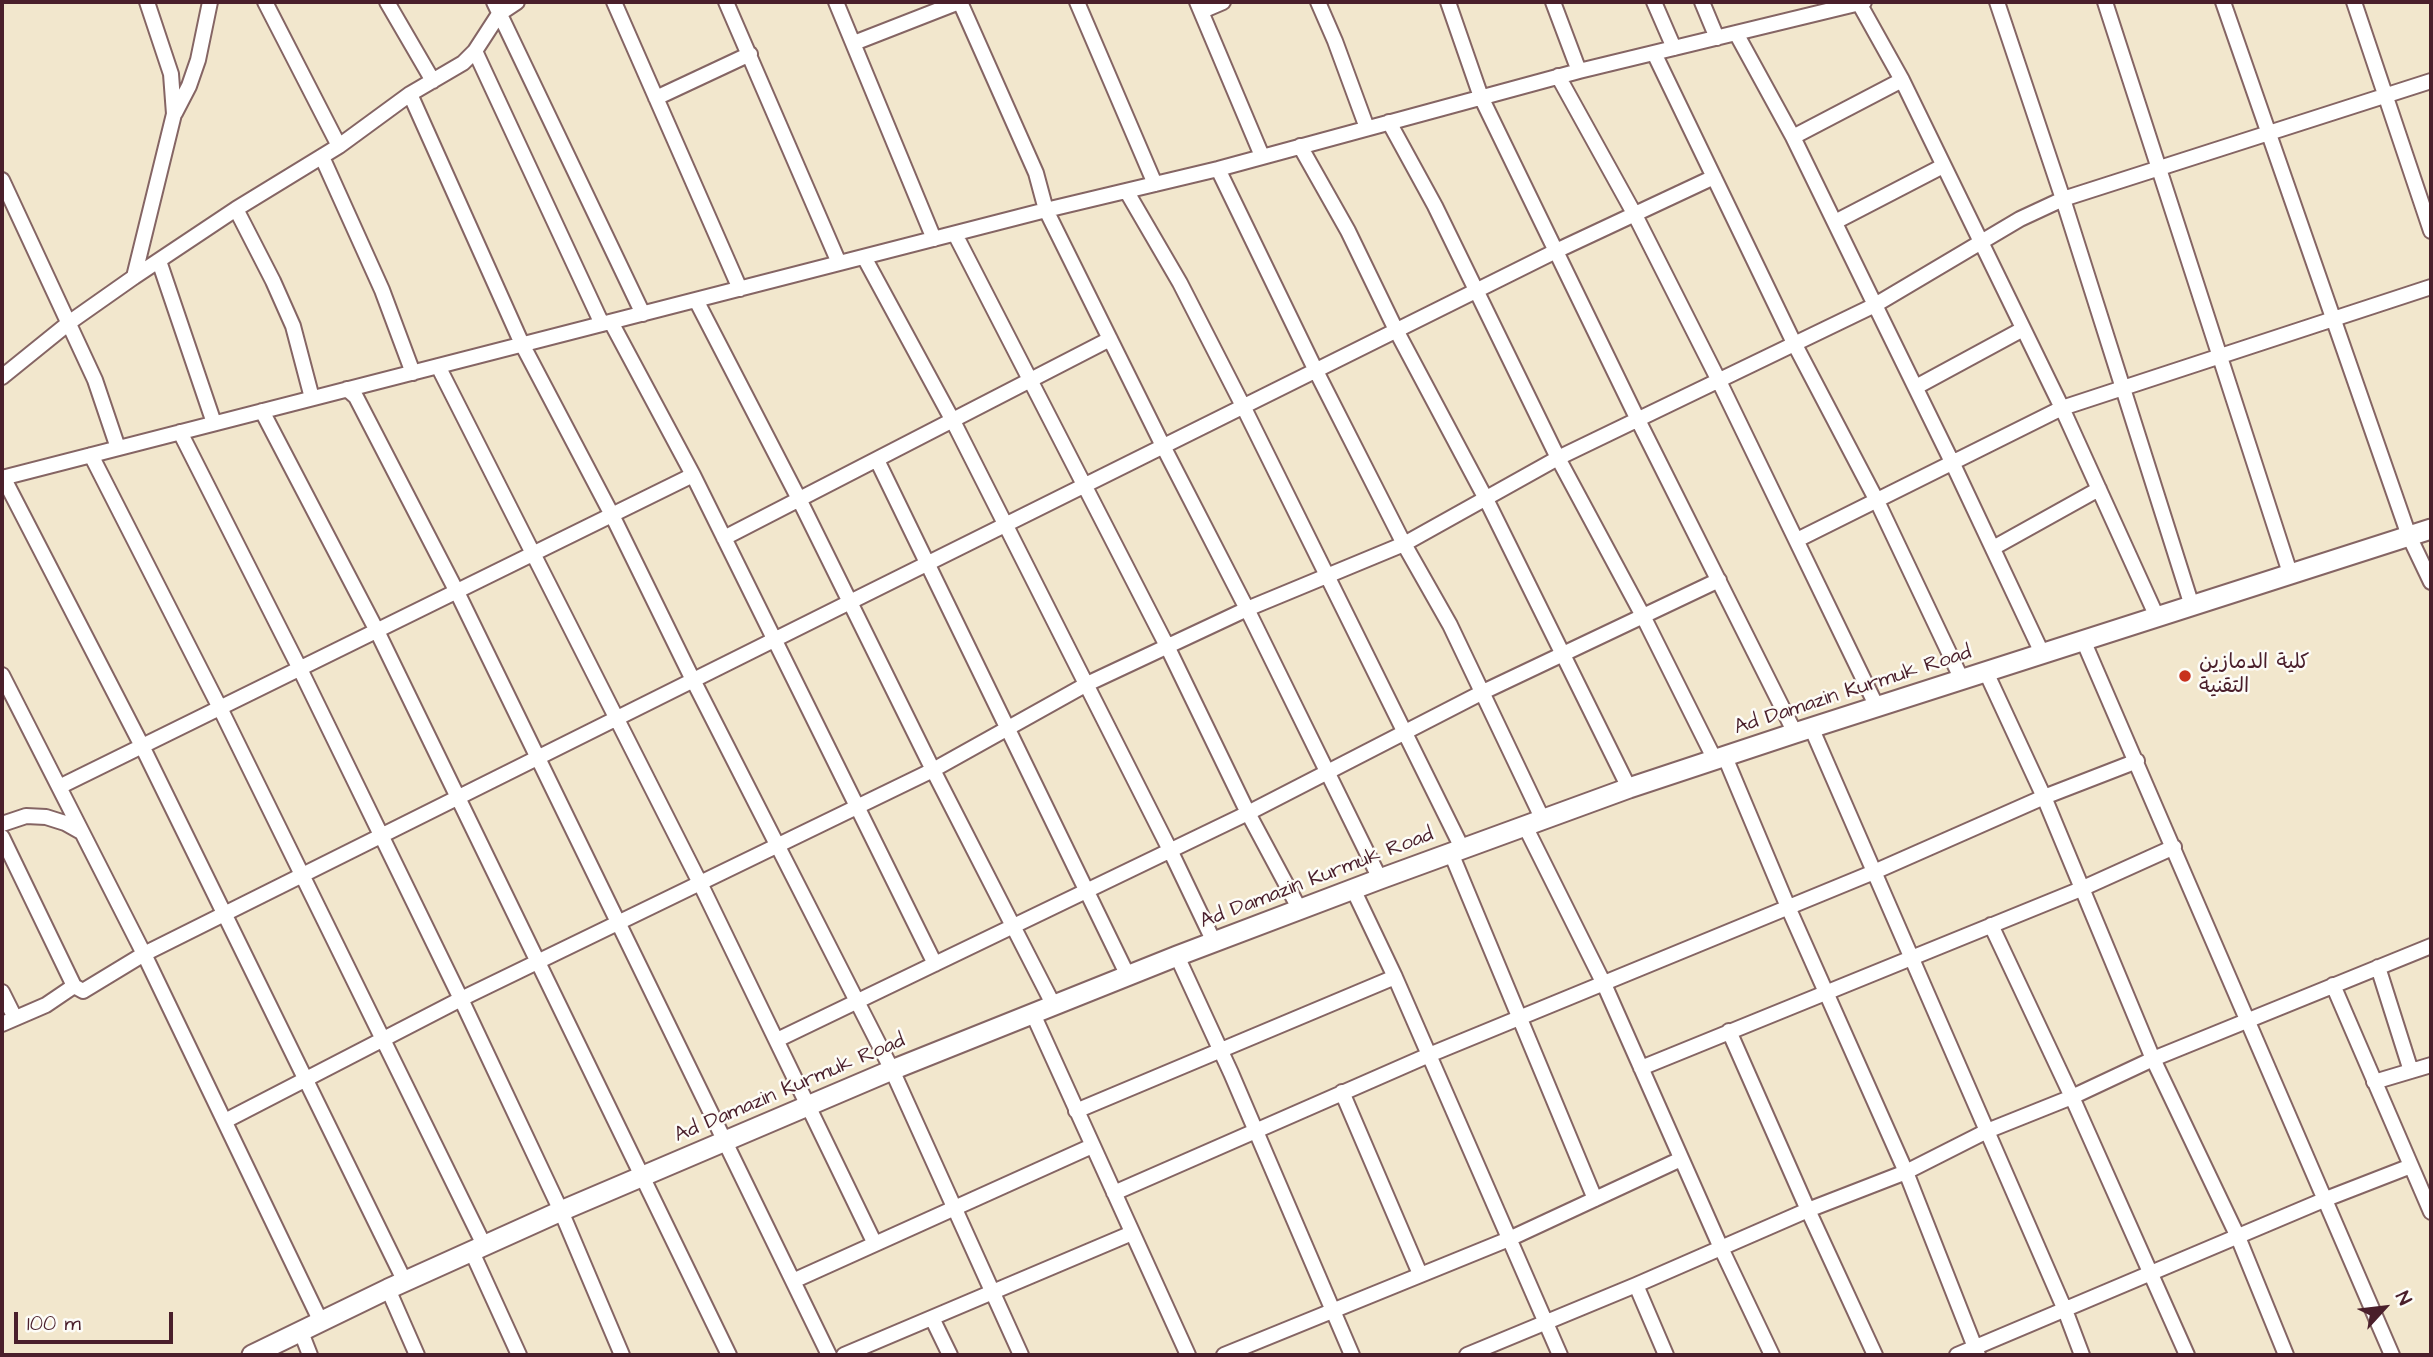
<!DOCTYPE html>
<html>
<head>
<meta charset="utf-8">
<style>
  body { margin:0 }
  #map { position:relative; width:2433px; height:1357px; overflow:hidden; background:#f2e7cd; font-family:"Architects Daughter",sans-serif }
  canvas { display:block }
  .frame { position:absolute; inset:0; border:4px solid #4a1f2b; pointer-events:none }
  .north { position:absolute; left:2349px; top:1273px; width:70px; height:70px; -webkit-text-stroke:5px #fdfcf7; paint-order:stroke; rotate:63deg; font-size:19px; font-weight:700; line-height:28px; text-align:center; color:#4a1f2b }
  .north::after { content:''; display:block; margin:auto; width:24px; height:32px; background:#4a1f2b; clip-path:polygon(50% 0,100% 100%,50% 72%,0 100%) }
  .scale { position:absolute; left:14px; top:1312px; width:159px; height:32px; box-sizing:border-box; border:4px solid #4a1f2b; border-top:0; padding-left:9px; font-size:21px; line-height:24px; white-space:nowrap; color:#4a1f2b; -webkit-text-stroke:5px #fdfcf7; paint-order:stroke }
</style>
</head>
<body>
<div id="map">
<canvas width="2433" height="1357"></canvas>
<div class="frame"></div>
<div class="north">N</div>
<div class="scale">100 m</div>
</div>
<script>
const ctx = document.querySelector('canvas').getContext('2d');
ctx.lineJoin = 'round';
const poly = rows => new Path2D(rows.map(r => 'M' + r).join(''));
function stroke(path, color, width, dash) { ctx.strokeStyle = color; ctx.lineWidth = width; ctx.lineCap = dash ? 'butt' : 'round'; ctx.setLineDash(dash || []); ctx.stroke(path); }
function write(font, color, halo, rows, align = 'center') {
  ctx.font = font + ' "Architects Daughter","Playpen Sans Arabic",sans-serif'; ctx.lineWidth = 5; ctx.setLineDash([]); ctx.textBaseline = 'middle'; ctx.strokeStyle = halo; ctx.fillStyle = color; for (const [text, x, y, turn = 0] of rows) {
    ctx.save(); ctx.translate(x, y); ctx.rotate((+turn || 0) * Math.PI / 180); ctx.textAlign = isNaN(turn) ? turn : align; if (halo) ctx.strokeText(text, 0, 0); ctx.fillText(text, 0, 0); ctx.restore();
  }
}
const minor = poly([
  [265,2,339,146],
  [387,2,433,81],
  [494,2,643,314],
  [614,2,740,289],
  [726,2,839,263],
  [836,2,934,239],
  [960,2,1036,173,1046,210,1163,446,1247,609,1380,879],
  [1077,2,1155,184],
  [1197,2,1262,156],
  [1318,2,1335,41,1367,128],
  [1448,2,1481,97,1638,420,1795,733],
  [1553,2,1579,71],
  [1654,2,1674,48],
  [1702,2,1717,38],
  [1997,2,2063,199,2192,606],
  [2105,2,2290,573],
  [2223,2,2409,536,2431,582],
  [2354,2,2431,231],
  [1859,3,1902,80,2062,408,2157,617],
  [1202,11,1223,2],
  [1736,33,1793,137,1875,305,1952,462,2042,653],
  [854,43,959,2],
  [475,51,602,324],
  [1654,53,1794,343,1877,501,1962,680],
  [1558,76,1635,215,1718,379,1877,707],
  [410,94,522,344,612,515,691,676,892,1070,1021,1355],
  [656,98,750,54],
  [175,113,189,86,198,60,210,2],
  [1389,122,1435,206,1558,458,1643,616,1715,760],
  [1793,137,1902,80],
  [1300,146,1348,231,1396,330,1486,499,1629,788],
  [322,157,382,290,413,373],
  [1218,169,1316,371,1404,544,1450,625,1543,820],
  [2,180,95,380,118,448],
  [1127,192,1180,283,1243,406,1462,848],
  [236,209,273,281,293,326,312,398],
  [1835,222,1943,166],
  [955,234,1167,646,1248,813,1300,910],
  [864,257,953,421,1170,850,1214,942],
  [159,261,214,423],
  [134,277,174,114,171,74,147,2],
  [696,300,799,499,933,770,1054,1006],
  [611,322,693,475,935,964],
  [438,366,700,883,875,1244],
  [2,377,70,322,134,277,236,209,339,146,410,94,463,63,475,51,499,14,517,2],
  [1916,387,2023,329],
  [347,389,356,397,458,594,829,1355],
  [262,411,377,631,729,1355],
  [180,432,300,669,461,999,561,1211,622,1355],
  [91,455,220,708,485,1247],
  [877,460,1128,976],
  [3,477,142,746,405,1282],
  [2,478,1046,210,1218,169,1579,71,1864,2],
  [724,538,1110,339],
  [1797,540,2062,408,2431,287],
  [1993,548,2099,489],
  [2083,640,2392,1355],
  [1986,672,2044,797,2153,1059,2238,1237,2286,1355],
  [2,675,144,954,321,1322],
  [1811,727,2065,1310,2082,1355],
  [1725,757,1788,907,1906,1172,1978,1355],
  [59,787,693,475],
  [2,824,26,816,46,817,65,823,81,832],
  [1525,826,1604,984,1721,1248,1772,1355],
  [2,837,74,986,83,991,144,954,850,602,1556,251,1714,177],
  [1451,853,1595,1199],
  [1353,889,1395,977,1560,1355],
  [1991,925,2072,1097,2187,1355],
  [1177,956,1231,1073,1352,1355],
  [2378,967,2411,1071],
  [2333,985,2431,1212],
  [2,992,15,1018],
  [1033,1014,1188,1355],
  [2,1024,46,1005,74,986],
  [1729,1031,1808,1210,1875,1355],
  [777,1040,1248,813,1483,692,1719,580],
  [1641,1068,2081,889,2174,847],
  [2374,1082,2431,1065],
  [1342,1092,1420,1274],
  [1076,1111,1395,977],
  [225,1121,461,999,933,770,1087,684,1247,609,1404,544,1558,458,1875,305,2020,219,2063,199,2431,81],
  [1114,1193,1429,1055,1874,872,2044,797,2137,761],
  [472,1252,519,1355],
  [793,1281,1092,1146],
  [1636,1285,1666,1355],
  [388,1289,417,1355],
  [932,1318,950,1355],
  [301,1332,310,1355],
  [844,1355,1132,1233],
  [1224,1355,1509,1239,1681,1159],
  [1467,1355,1636,1285,1808,1210,1906,1172,1987,1131,2072,1097,2153,1059,2431,946],
  [1957,1355,2326,1199,2411,1166]
]);
const highway = poly([
  [252,1355,388,1289,561,1211,892,1070,1177,956,1380,879,1629,788,1795,733,2431,529]
]);
stroke(minor, '#856564', 18);
stroke(highway, '#856564', 23);
stroke(minor, '#fff', 14);
stroke(highway, '#fff', 19);
for (const [x, y, r, color] of [
  [2185,676,7,"#c8321e"]
]) { const dot = new Path2D(); dot.arc(x, y, r, 0, 2 * Math.PI); ctx.fillStyle = color; ctx.fill(dot); stroke(dot, '#fdfcf7', 2.5); }
write('21px', '#4a1f2b', '#fdfcf7', [
  ["كلية الدمازين",2199,664],
  ["التقنية",2199,688]
], 'left');
write('21px', '#4a1f2b', '#fdfcf7', [
  ["Ad Damazin Kurmuk Road",1853,691,-18],
  ["Ad Damazin Kurmuk Road",1317,879,-21],
  ["Ad Damazin Kurmuk Road",790,1089,-23]
]);
</script>
</body>
</html>
